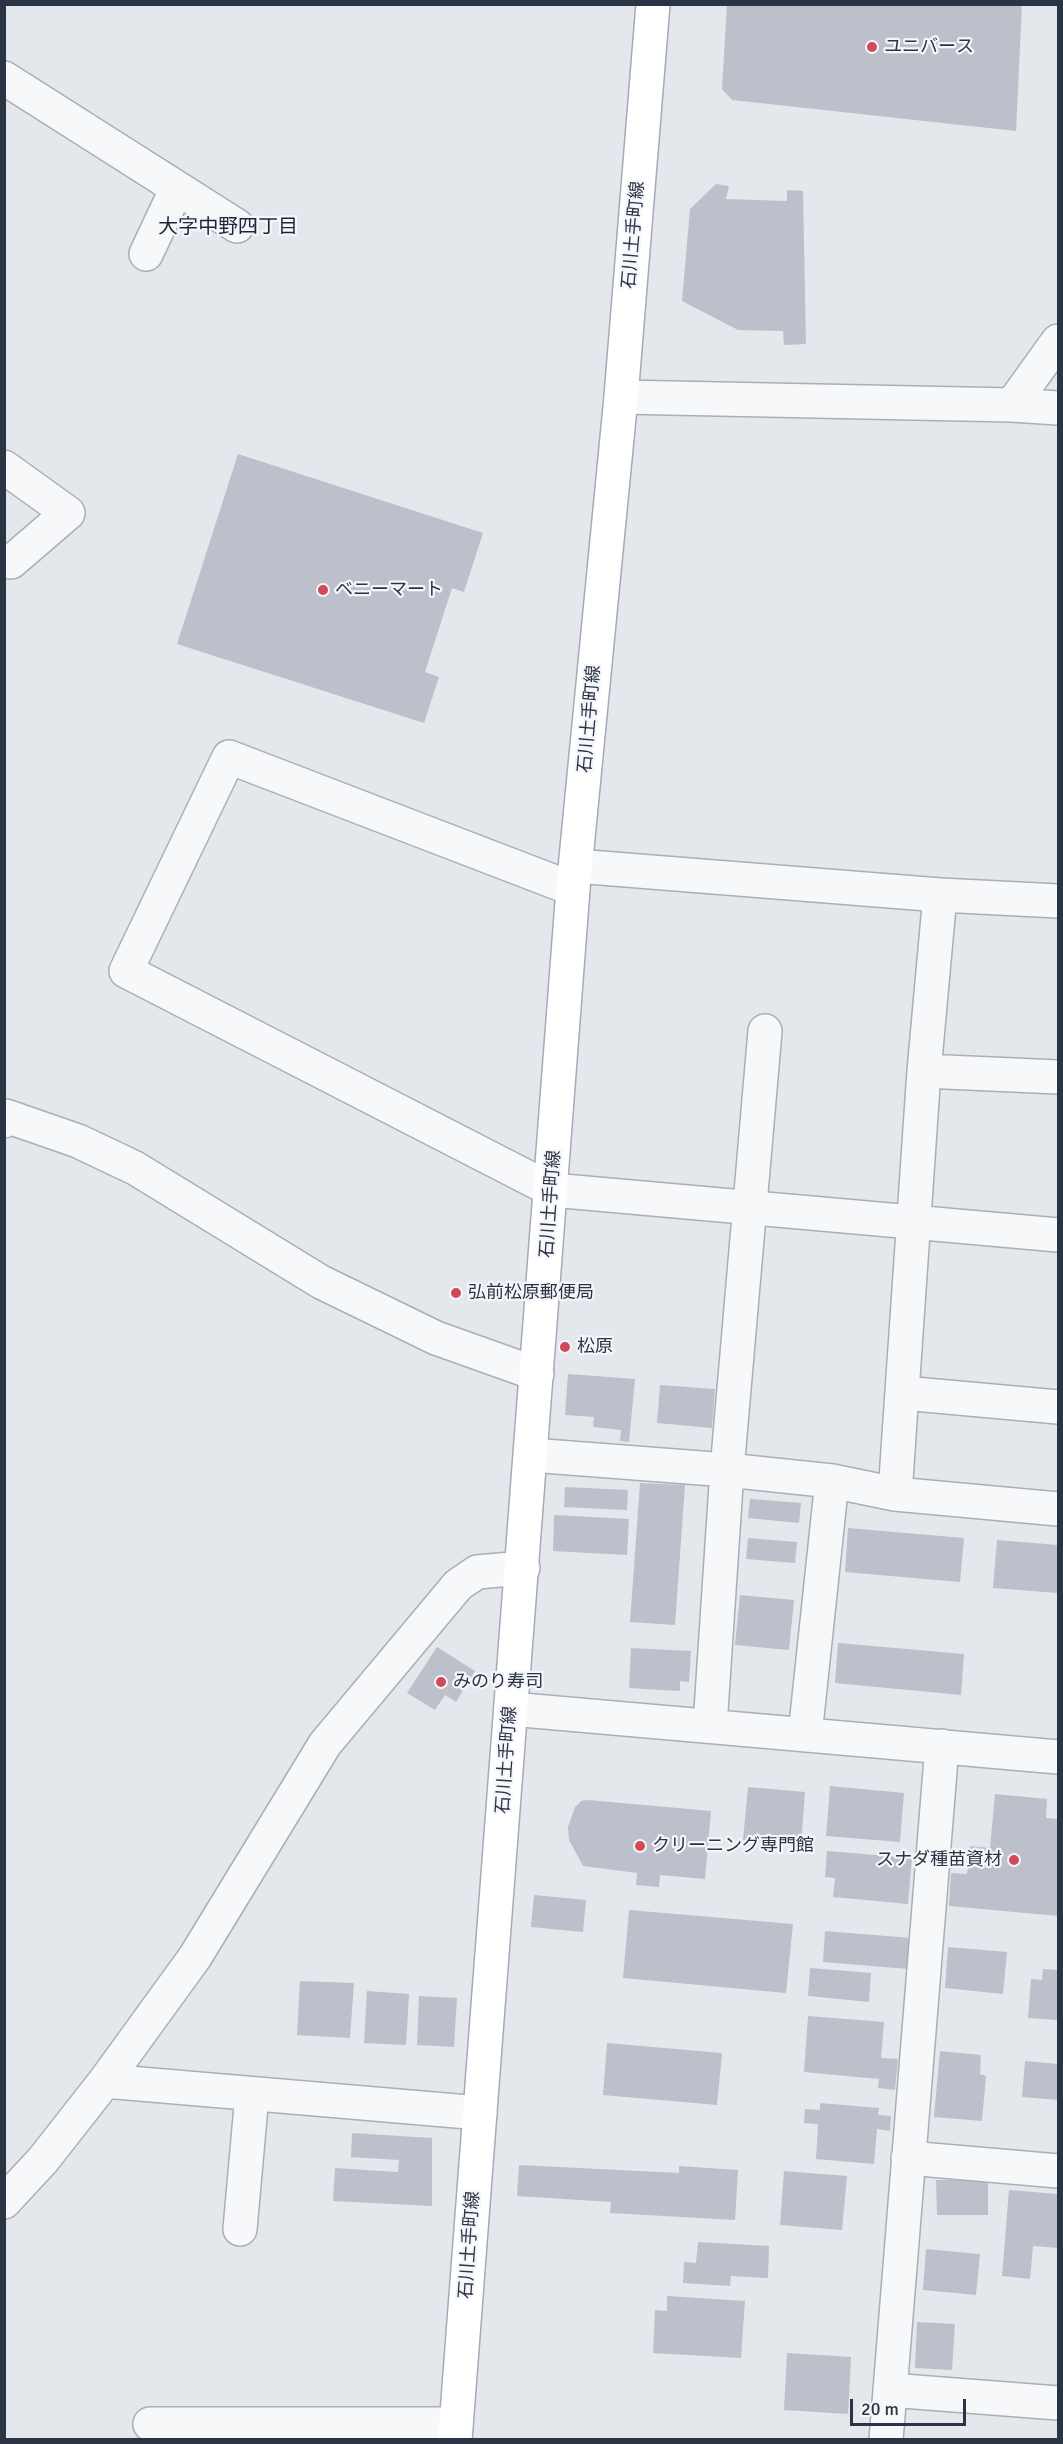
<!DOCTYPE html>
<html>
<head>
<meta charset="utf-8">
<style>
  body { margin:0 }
  #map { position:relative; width:1063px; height:2444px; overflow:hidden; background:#e4e7ec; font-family:Signika,sans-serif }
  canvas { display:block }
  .frame { position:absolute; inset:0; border:6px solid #2b3445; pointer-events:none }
  .scale { position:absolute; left:850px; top:2399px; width:116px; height:27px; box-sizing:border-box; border:3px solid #2b3445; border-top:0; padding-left:8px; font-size:18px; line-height:21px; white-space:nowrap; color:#2b3445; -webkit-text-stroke:4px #f4f6f9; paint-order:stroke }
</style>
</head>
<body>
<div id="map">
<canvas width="1063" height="2444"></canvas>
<div class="frame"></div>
<div class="scale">20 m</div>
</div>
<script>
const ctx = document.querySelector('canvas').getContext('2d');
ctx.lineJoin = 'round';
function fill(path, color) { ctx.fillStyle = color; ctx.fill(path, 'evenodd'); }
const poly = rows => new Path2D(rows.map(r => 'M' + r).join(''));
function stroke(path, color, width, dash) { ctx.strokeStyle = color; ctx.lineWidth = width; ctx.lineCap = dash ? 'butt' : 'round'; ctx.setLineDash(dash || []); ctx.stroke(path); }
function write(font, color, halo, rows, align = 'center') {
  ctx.font = font + ' Signika,"Noto Sans JP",sans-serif'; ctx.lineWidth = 4.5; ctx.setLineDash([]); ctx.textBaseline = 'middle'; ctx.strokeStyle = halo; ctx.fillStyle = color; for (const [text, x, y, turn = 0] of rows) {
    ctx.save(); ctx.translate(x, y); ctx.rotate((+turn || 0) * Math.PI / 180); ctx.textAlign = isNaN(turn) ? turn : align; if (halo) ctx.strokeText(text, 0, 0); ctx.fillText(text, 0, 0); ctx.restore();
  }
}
fill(poly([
  [727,4,1022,4,1016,131,732,100,722,89],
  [716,184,729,186,726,199,787,201,787,190,803,191,806,344,784,345,783,331,738,330,682,301,690,209],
  [238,454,483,533,464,592,452,588,425,672,439,677,424,723,177,644],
  [568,1374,635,1379,629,1442,620,1441,621,1430,593,1427,594,1417,565,1415],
  [660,1385,715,1389,712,1428,657,1423],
  [640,1483,685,1485,675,1625,630,1622],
  [565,1487,628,1490,627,1510,564,1507],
  [750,1499,801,1503,799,1523,748,1518],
  [554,1515,629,1519,627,1555,553,1551],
  [848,1528,964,1538,960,1582,845,1572],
  [748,1538,797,1542,795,1563,746,1559],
  [997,1540,1058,1545,1058,1593,993,1588],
  [740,1595,794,1600,789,1650,735,1645],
  [838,1643,964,1654,961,1695,835,1683],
  [437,1647,475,1671,456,1702,445,1695,435,1710,407,1693],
  [631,1648,691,1651,689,1682,680,1681,680,1691,629,1688],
  [830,1786,904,1793,900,1842,826,1836],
  [748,1787,805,1792,801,1845,743,1840],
  [995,1794,1047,1799,1046,1818,1058,1819,1058,1916,949,1906,951,1873,967,1874,970,1846,990,1848],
  [588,1800,711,1811,705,1879,660,1875,659,1887,636,1885,637,1873,583,1866,569,1840,568,1827,575,1807,581,1801],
  [827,1851,912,1858,908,1904,833,1897,835,1878,825,1877],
  [534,1895,586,1900,583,1932,531,1927],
  [629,1910,793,1924,786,1993,623,1978],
  [825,1931,911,1938,908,1969,823,1962],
  [948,1947,1007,1952,1003,1994,945,1988],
  [810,1968,871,1973,869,2002,808,1996],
  [1043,1969,1058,1970,1058,2020,1028,2018,1031,1979,1042,1980],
  [300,1981,354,1983,350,2038,297,2035],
  [367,1991,409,1994,406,2045,364,2043],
  [419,1996,457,1998,454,2047,417,2045],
  [808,2016,884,2022,881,2058,898,2059,895,2090,878,2088,879,2079,804,2072],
  [607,2043,722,2053,717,2105,603,2095],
  [940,2051,981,2055,980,2074,986,2076,982,2121,934,2117],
  [1025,2061,1058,2064,1058,2100,1022,2097],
  [820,2103,879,2108,878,2115,891,2116,890,2131,877,2129,874,2164,816,2159,818,2124,804,2123,805,2109,820,2110],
  [352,2133,432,2138,432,2206,333,2201,335,2168,398,2172,399,2160,351,2157],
  [519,2165,679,2173,679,2166,738,2170,735,2220,610,2213,611,2202,517,2196],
  [784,2171,847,2176,842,2230,780,2225],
  [936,2180,988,2180,988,2215,937,2215],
  [1009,2190,1058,2194,1058,2248,1033,2246,1030,2279,1002,2276],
  [698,2242,769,2246,768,2278,731,2276,730,2286,683,2283,684,2262,696,2263],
  [926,2249,980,2254,976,2295,923,2290],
  [667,2296,745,2301,741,2358,653,2353,655,2310,667,2311],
  [917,2322,955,2324,952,2370,915,2368],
  [787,2353,851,2357,848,2414,784,2410]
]), '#bbc0ca');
const minor = poly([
  [4,78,237,226],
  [146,254,177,188],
  [621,397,1012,405,1058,341],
  [1012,405,1058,408],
  [4,467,68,513,11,562],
  [576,866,940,895,1058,901],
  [573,889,229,757,126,971,552,1190,1058,1235],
  [924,1071,1058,1077],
  [4,1121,6,1116,78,1141,135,1168,321,1282,436,1338,537,1374],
  [903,1393,1058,1407],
  [531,1455,727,1470,832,1481,895,1494,1058,1509],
  [895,1494,924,1071,940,895],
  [511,1709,1058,1757],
  [710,1726,727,1470,765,1031],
  [805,1735,832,1481],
  [105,2081,480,2113],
  [908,2158,1058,2171],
  [4,2202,43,2160,105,2081,195,1957,325,1744,458,1585,477,1572,523,1568],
  [240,2229,252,2095],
  [890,2390,1058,2403],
  [150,2424,456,2424],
  [886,2440,942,1746]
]);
const major = poly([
  [455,2440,573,889,621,397,653,4]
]);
stroke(minor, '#a9aeb7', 36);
stroke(major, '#a3abb8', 36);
stroke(minor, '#f7f8fa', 33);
stroke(major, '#fff', 33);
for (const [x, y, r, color] of [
  [872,47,6,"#d1495b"],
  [323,590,6,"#d1495b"],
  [456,1293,6,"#d1495b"],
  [565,1347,6,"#d1495b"],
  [441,1682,6,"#d1495b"],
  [640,1846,6,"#d1495b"],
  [1014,1860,6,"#d1495b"]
]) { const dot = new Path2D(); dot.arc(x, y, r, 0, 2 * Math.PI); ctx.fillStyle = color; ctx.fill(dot); stroke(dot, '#f4f6f9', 2); }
write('18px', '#2b3445', '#f4f6f9', [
  ["ユニバース",884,47],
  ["ベニーマート",335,590],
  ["弘前松原郵便局",468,1293],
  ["松原",577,1347],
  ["みのり寿司",453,1682],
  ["クリーニング専門館",652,1846],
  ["スナダ種苗資材",1002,1860,"right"]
], 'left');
write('18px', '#2b3445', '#f4f6f9', [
  ["石川土手町線",634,235,-85],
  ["石川土手町線",590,719,-85],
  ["石川土手町線",551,1204,-86],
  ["石川土手町線",507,1760,-86],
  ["石川土手町線",470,2245,-86]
]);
write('20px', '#1d2536', '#f4f6f9', [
  ["大字中野四丁目",228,228]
]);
</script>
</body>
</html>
